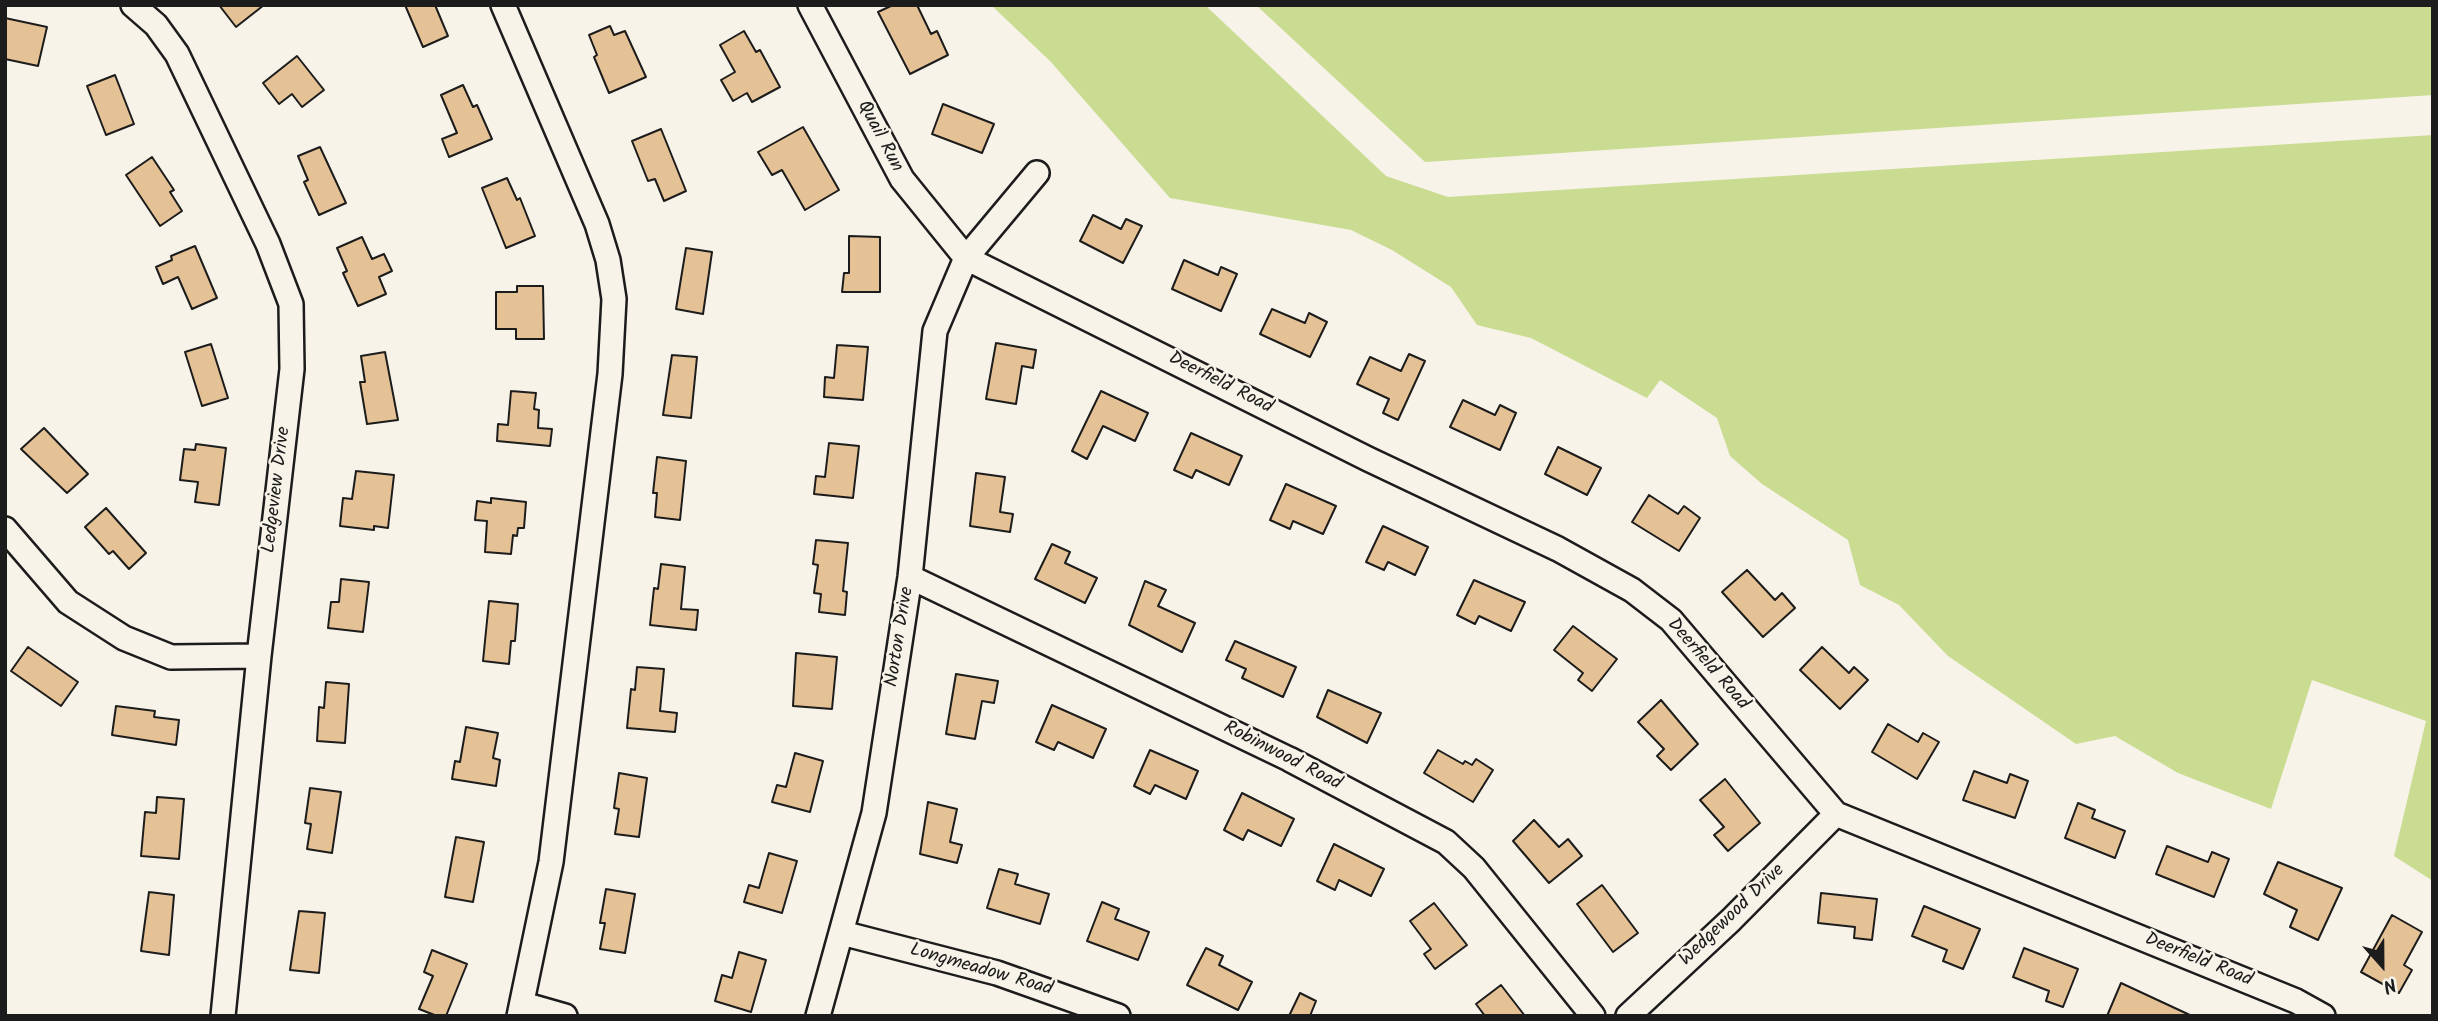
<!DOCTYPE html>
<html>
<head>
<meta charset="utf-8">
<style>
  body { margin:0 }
  #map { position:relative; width:2438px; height:1021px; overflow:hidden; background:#f7f3e8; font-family:Kalam,sans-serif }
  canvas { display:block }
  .frame { position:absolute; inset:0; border:7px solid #1c1c1c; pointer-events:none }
  .north { position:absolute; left:2347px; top:930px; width:70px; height:70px; -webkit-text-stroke:5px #f7f3e8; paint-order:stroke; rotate:159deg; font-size:19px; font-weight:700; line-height:28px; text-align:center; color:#1c1c1c }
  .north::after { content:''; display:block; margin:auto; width:24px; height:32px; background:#1c1c1c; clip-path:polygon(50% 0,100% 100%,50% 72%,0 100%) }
</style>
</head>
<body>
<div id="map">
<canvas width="2438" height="1021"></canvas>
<div class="frame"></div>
<div class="north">N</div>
</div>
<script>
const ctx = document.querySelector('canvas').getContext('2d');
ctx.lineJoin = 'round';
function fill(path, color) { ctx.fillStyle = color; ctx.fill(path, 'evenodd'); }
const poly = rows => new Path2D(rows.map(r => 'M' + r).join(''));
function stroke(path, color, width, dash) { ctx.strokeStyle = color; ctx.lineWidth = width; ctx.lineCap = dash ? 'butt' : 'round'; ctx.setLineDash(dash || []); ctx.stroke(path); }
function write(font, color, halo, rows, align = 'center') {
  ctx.font = font + ' Kalam,sans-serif'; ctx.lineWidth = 5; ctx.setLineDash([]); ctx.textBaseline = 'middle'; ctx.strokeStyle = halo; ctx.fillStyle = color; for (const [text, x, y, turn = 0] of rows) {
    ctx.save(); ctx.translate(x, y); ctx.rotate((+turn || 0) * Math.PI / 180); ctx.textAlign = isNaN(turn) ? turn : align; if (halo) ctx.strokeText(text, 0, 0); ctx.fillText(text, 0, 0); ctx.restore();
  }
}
fill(poly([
  [991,5,1205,5,1386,176,1448,197,2433,135,2433,881,2394,856,2426,721,2312,680,2271,809,2178,773,2115,736,2076,744,1948,656,1899,605,1860,585,1848,540,1762,484,1730,456,1717,418,1660,380,1647,398,1531,338,1477,325,1451,287,1392,250,1351,230,1170,198,1050,61],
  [1256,5,2433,5,2433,95,1425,162]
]), '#c9dc91');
const building = poly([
  [219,5,264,5,236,27,219,5],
  [405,5,435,5,448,36,423,47,405,5],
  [893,5,917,5,931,34,937,31,948,55,910,74,878,12,893,5],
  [5,18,47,27,38,66,5,59,5,18],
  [610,26,614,35,625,31,646,77,609,93,594,57,597,55,589,35,610,26],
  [744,31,756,52,760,50,780,87,752,102,747,93,733,101,721,80,735,72,720,45,744,31],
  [297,56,324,90,302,107,292,94,279,104,263,83,297,56],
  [115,75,134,124,106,135,87,86,115,75],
  [463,85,473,107,477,105,492,139,449,157,442,139,457,133,441,95,463,85],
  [943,104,994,124,982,153,932,134,943,104],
  [803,127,839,190,805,210,782,170,772,175,758,152,803,127],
  [661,129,686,191,664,201,655,179,648,181,632,141,661,129],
  [320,147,346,203,319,215,304,182,308,180,298,156,320,147],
  [152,157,174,190,170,192,182,211,160,226,126,175,152,157],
  [507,178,517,200,520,198,535,236,506,248,482,188,507,178],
  [1093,215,1121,229,1126,219,1142,226,1123,263,1080,241,1093,215],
  [849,236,880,237,880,292,842,292,844,273,849,273,849,236],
  [362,237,372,259,384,254,392,271,379,277,386,294,358,306,343,273,347,271,337,248,362,237],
  [195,246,217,298,192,309,178,277,163,284,156,267,172,260,171,256,195,246],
  [686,248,712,252,703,314,676,309,686,248],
  [1184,260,1218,275,1221,267,1237,274,1221,311,1172,289,1184,260],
  [517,286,543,286,544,339,516,339,516,329,496,329,496,292,517,292,517,286],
  [1272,309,1305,323,1309,313,1327,322,1310,357,1260,334,1272,309],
  [996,343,1036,350,1033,368,1022,366,1016,404,986,399,996,343],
  [211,344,228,398,202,406,185,352,211,344],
  [837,345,868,347,863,400,824,397,825,377,834,378,837,345],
  [385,352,398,420,367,424,360,382,365,382,361,356,385,352],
  [1409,354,1425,361,1398,420,1383,413,1389,399,1357,384,1370,357,1401,371,1409,354],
  [672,355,697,357,691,418,663,415,672,355],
  [511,391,536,393,534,409,539,410,538,428,552,429,550,446,497,441,498,424,508,425,511,391],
  [1101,391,1148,413,1135,441,1103,426,1087,459,1072,451,1101,391],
  [1463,400,1495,415,1500,405,1516,413,1500,450,1450,427,1463,400],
  [44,428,88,474,67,493,21,449,44,428],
  [1191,433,1242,456,1229,485,1196,470,1192,478,1174,470,1191,433],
  [829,443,859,446,853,498,814,494,816,476,825,477,829,443],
  [196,444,226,448,219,505,195,502,198,482,180,480,184,449,195,450,196,444],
  [1558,447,1601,468,1587,495,1545,474,1558,447],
  [657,457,686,461,680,520,655,517,657,493,653,493,657,457],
  [356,471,394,475,388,528,374,526,374,530,340,526,343,498,352,499,356,471],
  [976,473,1005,477,1000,512,1013,514,1010,532,970,526,976,473],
  [1286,484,1336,506,1323,534,1293,521,1290,529,1270,520,1286,484],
  [1649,495,1678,514,1684,506,1700,518,1679,551,1632,522,1649,495],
  [491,498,526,502,524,528,518,528,517,536,513,535,511,554,485,552,487,521,475,520,477,501,491,503,491,498],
  [106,508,146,553,129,569,113,551,109,554,85,527,106,508],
  [1383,526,1428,547,1415,575,1388,562,1384,570,1366,562,1383,526],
  [816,540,848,543,843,591,847,592,845,615,819,612,821,594,814,593,818,565,813,564,816,540],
  [1052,544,1070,552,1065,563,1097,578,1085,603,1035,579,1052,544],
  [661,564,685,567,681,609,698,610,696,630,650,625,654,588,658,589,661,564],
  [1747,570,1775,600,1782,593,1795,608,1763,637,1722,592,1747,570],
  [341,579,369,582,363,632,328,628,331,602,339,602,341,579],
  [1474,580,1525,602,1511,631,1479,616,1475,624,1457,615,1474,580],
  [1145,581,1166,590,1158,606,1195,623,1182,652,1129,625,1145,581],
  [489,601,518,604,515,641,511,641,509,664,483,661,489,601],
  [1573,626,1617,659,1592,691,1578,680,1583,673,1554,650,1573,626],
  [1235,641,1296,667,1283,697,1242,678,1246,669,1226,660,1235,641],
  [28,647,78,682,61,706,11,671,28,647],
  [1822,647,1849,673,1854,667,1868,680,1840,709,1800,670,1822,647],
  [796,653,837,657,832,709,793,706,796,653],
  [637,667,664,669,660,711,677,713,675,732,627,728,631,689,635,690,637,667],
  [956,674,998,681,994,703,982,701,975,739,946,734,956,674],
  [326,682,349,684,345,743,317,741,319,707,324,708,326,682],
  [1328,690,1381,713,1367,743,1317,717,1328,690],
  [1661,700,1698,744,1671,770,1657,756,1664,749,1638,722,1661,700],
  [1052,705,1106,729,1093,758,1058,742,1054,750,1036,742,1052,705],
  [116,706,155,711,154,717,179,720,176,745,112,735,116,706],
  [1888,724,1918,742,1923,733,1939,742,1917,779,1872,752,1888,724],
  [466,727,498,733,493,758,500,760,496,786,452,779,455,761,460,762,466,727],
  [1150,750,1198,771,1186,799,1155,785,1150,794,1134,786,1150,750],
  [1438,750,1463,764,1465,761,1472,765,1476,759,1493,770,1473,802,1424,773,1438,750],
  [795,753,823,761,810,812,772,802,777,785,786,787,795,753],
  [1974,771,2007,783,2010,774,2028,781,2015,818,1963,800,1974,771],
  [619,773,647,778,639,837,615,834,619,809,614,808,619,773],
  [1725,779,1760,823,1728,851,1714,835,1724,827,1700,800,1725,779],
  [310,788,341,792,332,853,307,849,311,824,305,823,310,788],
  [1242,793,1294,819,1281,846,1248,830,1243,840,1224,830,1242,793],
  [157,797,184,799,179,859,141,856,145,812,156,813,157,797],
  [928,802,957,809,950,842,962,845,957,863,920,854,928,802],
  [2078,803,2095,810,2092,818,2125,831,2115,858,2065,838,2078,803],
  [1534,820,1559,847,1568,839,1582,856,1549,883,1513,841,1534,820],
  [456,837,484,842,473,902,445,897,456,837],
  [1334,844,1384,869,1371,896,1339,880,1335,890,1317,881,1334,844],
  [2167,846,2208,862,2212,852,2229,859,2214,897,2156,874,2167,846],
  [769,853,797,861,782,913,744,902,749,885,759,888,769,853],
  [2278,862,2342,888,2318,940,2290,927,2297,910,2264,894,2278,862],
  [999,869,1018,874,1015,884,1049,894,1040,924,987,908,999,869],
  [1602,885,1638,933,1613,952,1577,904,1602,885],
  [606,889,635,894,625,953,600,949,605,923,600,923,606,889],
  [149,892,174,895,169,955,141,951,149,892],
  [1821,893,1877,899,1872,940,1854,938,1855,927,1818,923,1821,893],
  [1102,902,1119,909,1115,919,1149,932,1138,960,1087,941,1102,902],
  [1434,903,1467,945,1435,969,1424,954,1431,949,1410,921,1434,903],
  [1924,906,1980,929,1963,969,1943,961,1947,950,1912,936,1924,906],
  [299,911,325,913,319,973,290,970,299,911],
  [2392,915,2422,932,2404,965,2412,970,2399,993,2361,972,2392,915],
  [1206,948,1223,956,1219,965,1252,982,1238,1010,1187,985,1206,948],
  [2024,948,2078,969,2063,1007,2046,1001,2049,991,2013,977,2024,948],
  [432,950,467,964,446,1016,437,1016,419,1009,433,976,424,972,432,950],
  [739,952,766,960,751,1012,715,1001,722,975,732,978,739,952],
  [2121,983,2192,1016,2107,1016,2121,983],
  [1501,985,1525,1016,1485,1016,1476,1004,1501,985],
  [1300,993,1316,1001,1310,1016,1289,1016,1300,993]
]);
fill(building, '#e5c296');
stroke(building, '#1c1c1c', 2);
const street = poly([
  [133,5,156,25,177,54,268,244,291,304,292,369,259,656,223,1016],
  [503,5,597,224,608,260,614,299,610,374,551,862,519,1016],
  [810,5,902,179,966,258,1368,459,1558,549,1632,590,1671,620,1836,814,2296,1001,2323,1016],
  [5,529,68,602,124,638,171,657,259,656],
  [910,577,1289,759,1446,842,1474,868,1593,1016],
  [842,933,997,973,1118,1016],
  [523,1004,565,1016],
  [818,1016,874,813,910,577,935,331,966,258,1037,173],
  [1628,1016,1731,920,1836,814]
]);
stroke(street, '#1c1c1c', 28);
stroke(street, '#f7f3e8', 23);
write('19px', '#1c1c1c', '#f7f3e8', [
  ["Quail Run",879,137,62],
  ["Deerfield Road",1220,384,27],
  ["Ledgeview Drive",278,490,-83],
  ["Norton Drive",901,637,-81],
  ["Deerfield Road",1707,665,49],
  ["Robinwood Road",1282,757,27],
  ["Wedgewood Drive",1733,916,-44],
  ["Deerfield Road",2198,961,22],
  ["Longmeadow Road",981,971,16]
]);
</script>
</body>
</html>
